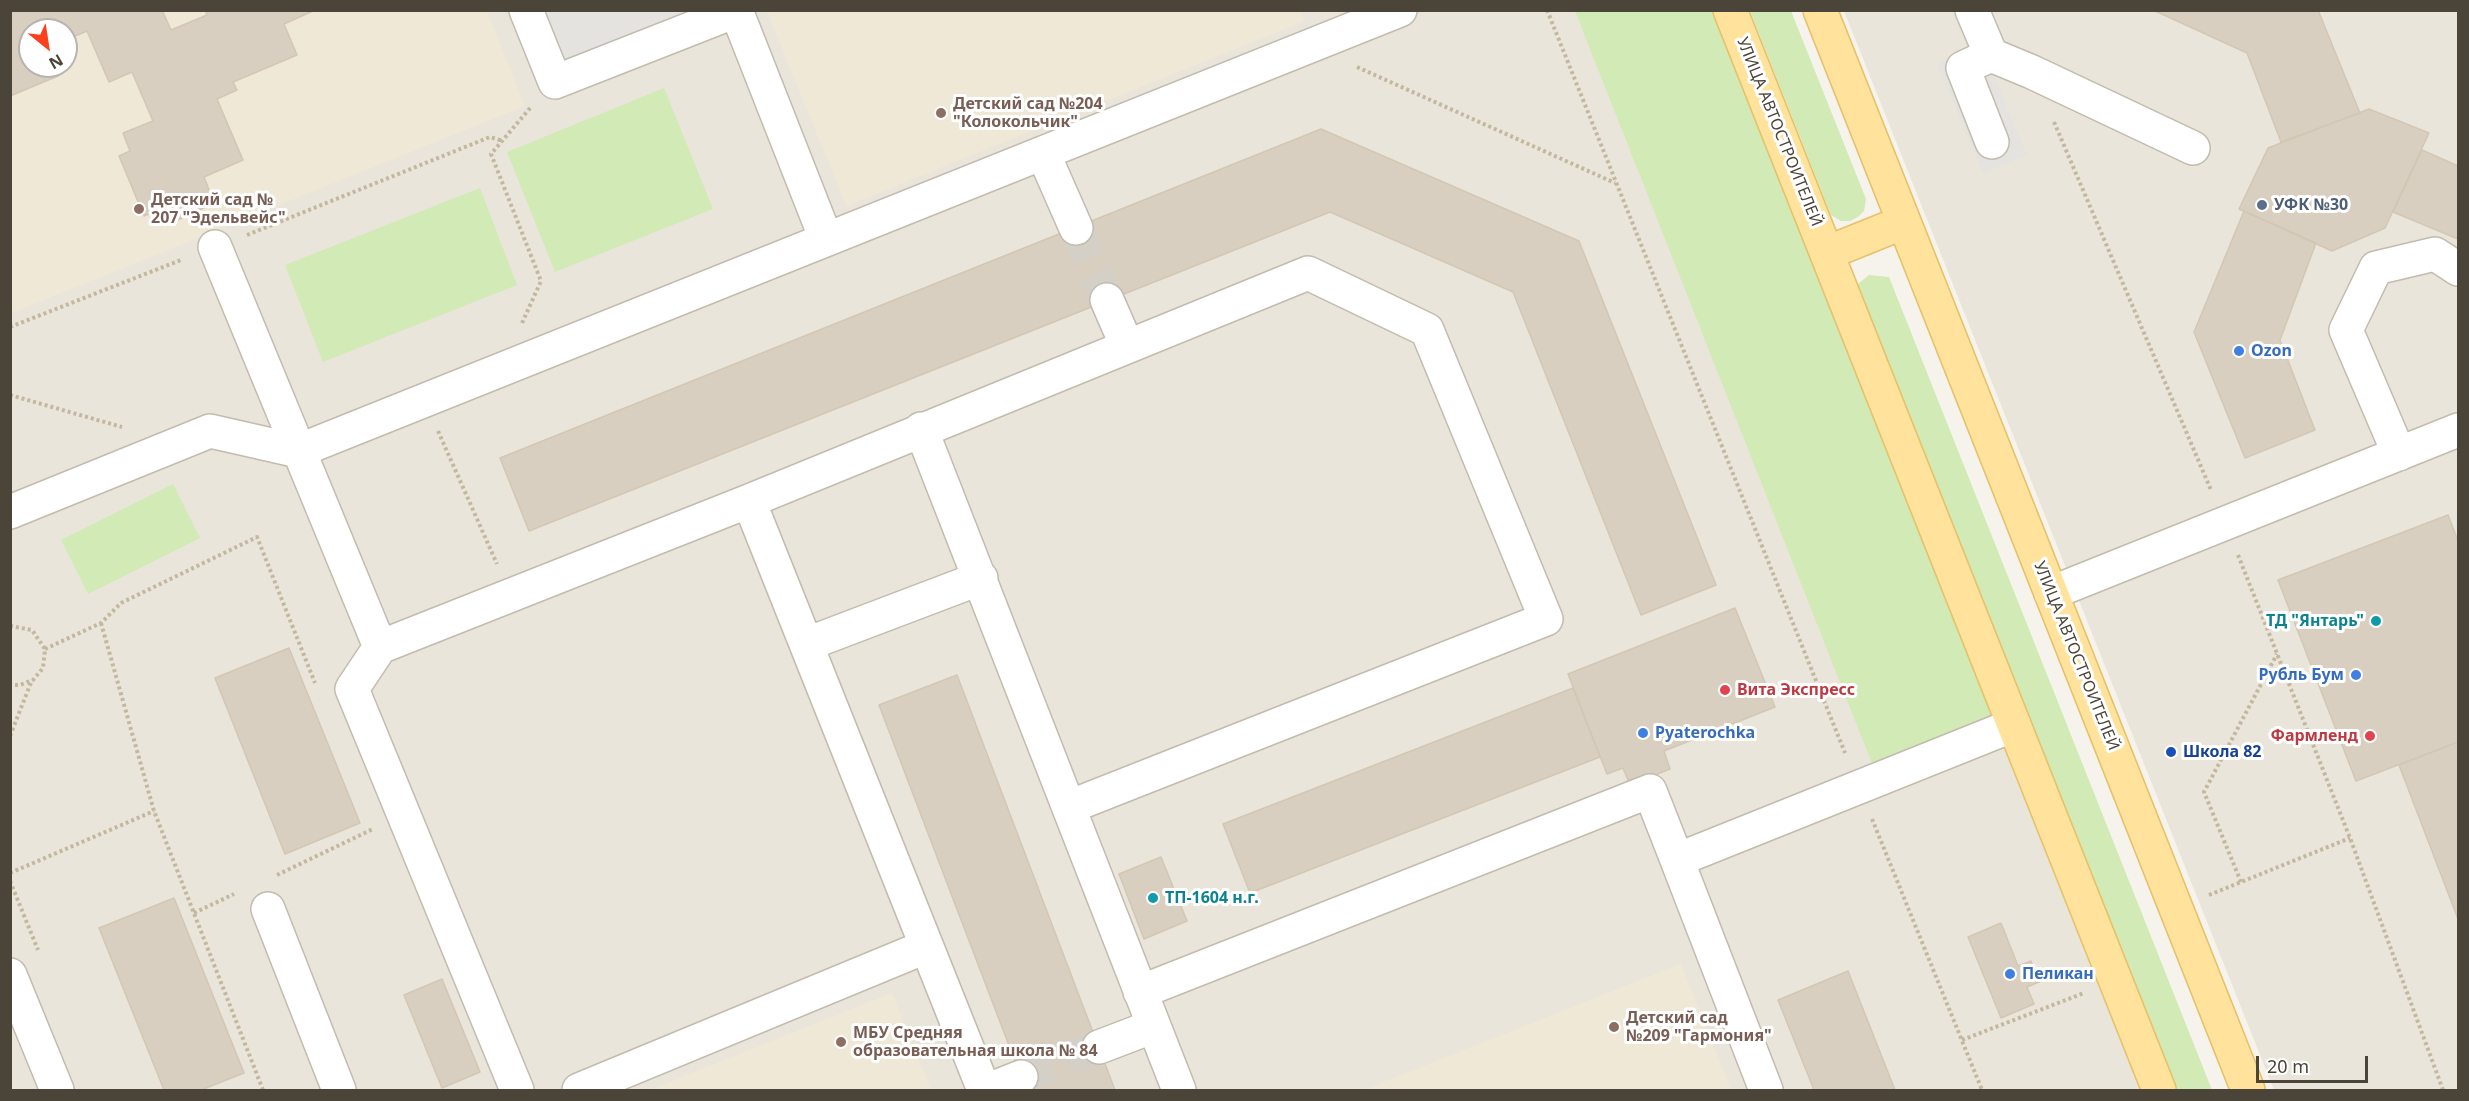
<!DOCTYPE html>
<html>
<head>
<meta charset="utf-8">
<style>
  body { margin:0 }
  #map { position:relative; width:2469px; height:1101px; overflow:hidden; background:#f6f3ec; font-family:"Noto Sans",sans-serif }
  canvas { display:block }
  .frame { position:absolute; inset:0; border:12px solid #4b4439; pointer-events:none }
  .north { position:absolute; left:18px; top:18px; width:60px; height:60px; box-sizing:border-box; background:#fff; border:2px solid #b7b4b0; border-radius:50%; rotate:150deg; font-size:16px; font-weight:700; line-height:24px; text-align:center; color:#4b4439 }
  .north::after { content:''; display:block; margin:auto; width:21px; height:27px; background:#fc3f1d; clip-path:polygon(50% 0,100% 100%,50% 72%,0 100%) }
  .scale { position:absolute; left:2256px; top:1056px; width:112px; height:27px; box-sizing:border-box; border:3px solid #4b4439; border-top:0; padding-left:8px; font-size:18px; line-height:21px; white-space:nowrap; color:#4b4439; -webkit-text-stroke:4px #fff; paint-order:stroke }
</style>
</head>
<body>
<div id="map">
<canvas width="2469" height="1101"></canvas>
<div class="frame"></div>
<div class="north">N</div>
<div class="scale">20 m</div>
</div>
<script>
const ctx = document.querySelector('canvas').getContext('2d');
ctx.lineJoin = 'round';
function fill(path, color) { ctx.fillStyle = color; ctx.fill(path, 'evenodd'); }
const poly = rows => new Path2D(rows.map(r => 'M' + r).join(''));
function stroke(path, color, width, dash) { ctx.strokeStyle = color; ctx.lineWidth = width; ctx.lineCap = dash ? 'butt' : 'round'; ctx.setLineDash(dash || []); ctx.stroke(path); }
function write(font, color, halo, rows, align = 'center') {
  ctx.font = font + ' "Noto Sans",sans-serif'; ctx.lineWidth = 6; ctx.setLineDash([]); ctx.textBaseline = 'middle'; ctx.strokeStyle = halo; ctx.fillStyle = color; for (const [text, x, y, turn = 0] of rows) {
    ctx.save(); ctx.translate(x, y); ctx.rotate((+turn || 0) * Math.PI / 180); ctx.textAlign = isNaN(turn) ? turn : align; if (halo) ctx.strokeText(text, 0, 0); ctx.fillText(text, 0, 0); ctx.restore();
  }
}
fill(poly([
  [10,11,1711,11,2140,1090,11,1090],
  [30,30,66,30,66,66,30,66],
  [1844,11,2458,11,2458,1090,2274,1090]
]), '#eae5da');
fill(poly([
  [11,11,487,11,525,106,11,313],
  [30,30,66,30,66,66,30,66],
  [1300,11,1304,21,846,206,767,11],
  [1681,964,1731,1090,1363,1090],
  [892,993,931,1090,650,1090]
]), '#efe8d6');
fill(poly([
  [1575,11,1718,11,1994,710,1989,721,1875,771],
  [1750,11,1791,11,1866,199,1864,211,1858,217,1850,221,1841,221,1831,215],
  [664,88,713,209,555,272,507,152],
  [480,188,517,285,323,362,285,265],
  [1869,275,1889,277,2212,1090,2170,1090,1853,288],
  [173,484,200,538,88,594,61,540]
]), '#d2eab5');
fill(poly([
  [731,10,557,84,528,11],
  [1981,45,2027,155,1983,173,1937,63]
]), '#e5e3e0');
const building = poly([
  [10,10,162,10,171,30,207,15,205,10,315,10,284,24,297,55,233,82,237,90,217,99,243,160,204,177,214,203,178,220,171,205,144,216,119,156,130,151,123,133,153,121,132,72,109,82,87,31,66,40,66,30,30,30,30,66,54,66,58,76,10,96,10,10],
  [2153,10,2318,10,2360,113,2281,142,2247,53,2153,10],
  [2369,109,2429,133,2385,228,2332,251,2239,209,2268,148,2369,109],
  [1321,129,1579,241,1716,585,1641,615,1513,292,1330,212,529,531,500,458,1321,129],
  [2422,150,2458,166,2458,239,2393,212,2422,150],
  [2244,211,2316,243,2280,340,2315,430,2245,458,2194,332,2244,211],
  [2448,515,2458,541,2458,742,2356,781,2278,580,2448,515],
  [1735,608,1775,707,1664,751,1670,769,1630,785,1623,768,1607,774,1568,674,1735,608],
  [289,648,360,823,285,854,215,678,289,648],
  [957,675,1115,1090,1026,1090,879,705,957,675],
  [1573,688,1600,757,1250,893,1223,824,1573,688],
  [2458,742,2458,919,2399,765,2458,742],
  [1161,857,1187,921,1144,939,1119,874,1161,857],
  [174,898,244,1073,201,1090,164,1090,99,928,174,898],
  [2001,923,2018,966,2031,961,2039,982,2027,987,2034,1004,2001,1018,1968,937,2001,923],
  [1848,971,1895,1090,1814,1090,1778,1000,1848,971],
  [442,979,480,1072,442,1088,404,995,442,979]
]);
fill(building, '#d8cfc1');
stroke(building, '#d3c7b4', 1.5);
stroke(poly([
  [1076,228,1107,300],
  [1021,1077,1099,1047]
]), '#d4d0c8', 33, [33, 16]);
const minor = poly([
  [526,10,555,82,736,11],
  [736,10,826,239],
  [1972,10,1991,55,2032,72,2193,148],
  [1991,55,1963,68,1992,142],
  [1043,153,1076,228],
  [215,247,380,647],
  [1107,300,1127,346],
  [921,429,1179,1090],
  [2399,454,2346,330,2376,268,2435,254,2458,269],
  [749,501,984,1090],
  [10,512,210,431,298,451,1400,10],
  [2051,593,2458,430],
  [807,644,981,578],
  [1677,860,1766,1090],
  [268,909,339,1090],
  [10,975,57,1090],
  [1140,992,1650,791,1677,860,2014,725],
  [1099,1047,1154,1026],
  [517,1090,352,689,380,647,749,501,1308,273,1427,330,1546,619,1069,807],
  [579,1090,925,947],
  [988,1090,1021,1077]
]);
const major = poly([
  [1730,10,2159,1090],
  [1820,10,2248,1090],
  [1827,253,1904,222]
]);
stroke(minor, '#c2bbae', 36);
stroke(major, '#e6c16a', 36);
stroke(poly([
  [1547,10,1845,753],
  [1357,67,1615,183],
  [2054,122,2211,490],
  [247,235,490,137,503,141],
  [522,323,541,281,491,154,531,107],
  [10,327,181,260],
  [10,395,122,427],
  [438,431,497,564],
  [2238,555,2350,838,2443,1090],
  [101,623,154,811,263,1090],
  [10,626,32,630,45,649,43,668,33,680,20,685,10,685],
  [45,649,101,623,121,603,257,537,315,683],
  [10,736,32,680],
  [1872,819,1982,1090],
  [10,873,154,811],
  [277,875,373,829],
  [10,881,38,950],
  [2241,882,2204,792,2277,654],
  [2209,895,2350,838],
  [194,913,234,894],
  [1962,1040,2084,993]
]), '#c4b79f', 4, [3, 3]);
stroke(minor, '#fff', 33);
stroke(major, '#ffe39c', 33);
for (const [x, y, r, color] of [
  [941,113,6,"#8d6e63"],
  [2262,205,6,"#5c6f8a"],
  [139,209,6,"#8d6e63"],
  [2239,351,6,"#3f7fe0"],
  [2376,621,6,"#0f9aa8"],
  [2356,675,6,"#3f7fe0"],
  [1725,690,6,"#e0444e"],
  [1643,733,6,"#3f7fe0"],
  [2370,736,6,"#e0444e"],
  [2171,752,6,"#1a4fb4"],
  [1153,898,6,"#0f9aa8"],
  [2010,974,6,"#3f7fe0"],
  [1614,1027,6,"#8d6e63"],
  [841,1042,6,"#8d6e63"]
]) { const dot = new Path2D(); dot.arc(x, y, r, 0, 2 * Math.PI); ctx.fillStyle = color; ctx.fill(dot); stroke(dot, '#fff', 2); }
write('bold 16px', '#785e54', '#fff', [
  ["Детский сад №204",953,104],
  ["\"Колокольчик\"",953,122],
  ["Детский сад №",151,200],
  ["207 \"Эдельвейс\"",151,218],
  ["Детский сад",1626,1018],
  ["№209 \"Гармония\"",1626,1036],
  ["МБУ Средняя",853,1033],
  ["образовательная школа № 84",853,1051]
], 'left');
write('16px', '#4b4439', '#fff', [
  ["УЛИЦА АВТОСТРОИТЕЛЕЙ",1779,132,68],
  ["УЛИЦА АВТОСТРОИТЕЛЕЙ",2076,656,68]
]);
write('bold 16px', '#4e5e75', '#fff', [
  ["УФК №30",2274,205]
], 'left');
write('bold 16px', '#366cbe', '#fff', [
  ["Ozon",2251,351],
  ["Рубль Бум",2344,675,"right"],
  ["Pyaterochka",1655,733],
  ["Пеликан",2022,974]
], 'left');
write('bold 16px', '#0d838f', '#fff', [
  ["ТД \"Янтарь\"",2364,621],
  ["ТП-1604 н.г.",1165,898,"left"]
], 'right');
write('bold 16px', '#be3a42', '#fff', [
  ["Вита Экспресс",1737,690],
  ["Фармленд",2358,736,"right"]
], 'left');
write('bold 16px', '#164399', '#fff', [
  ["Школа 82",2183,752]
], 'left');
</script>
</body>
</html>
